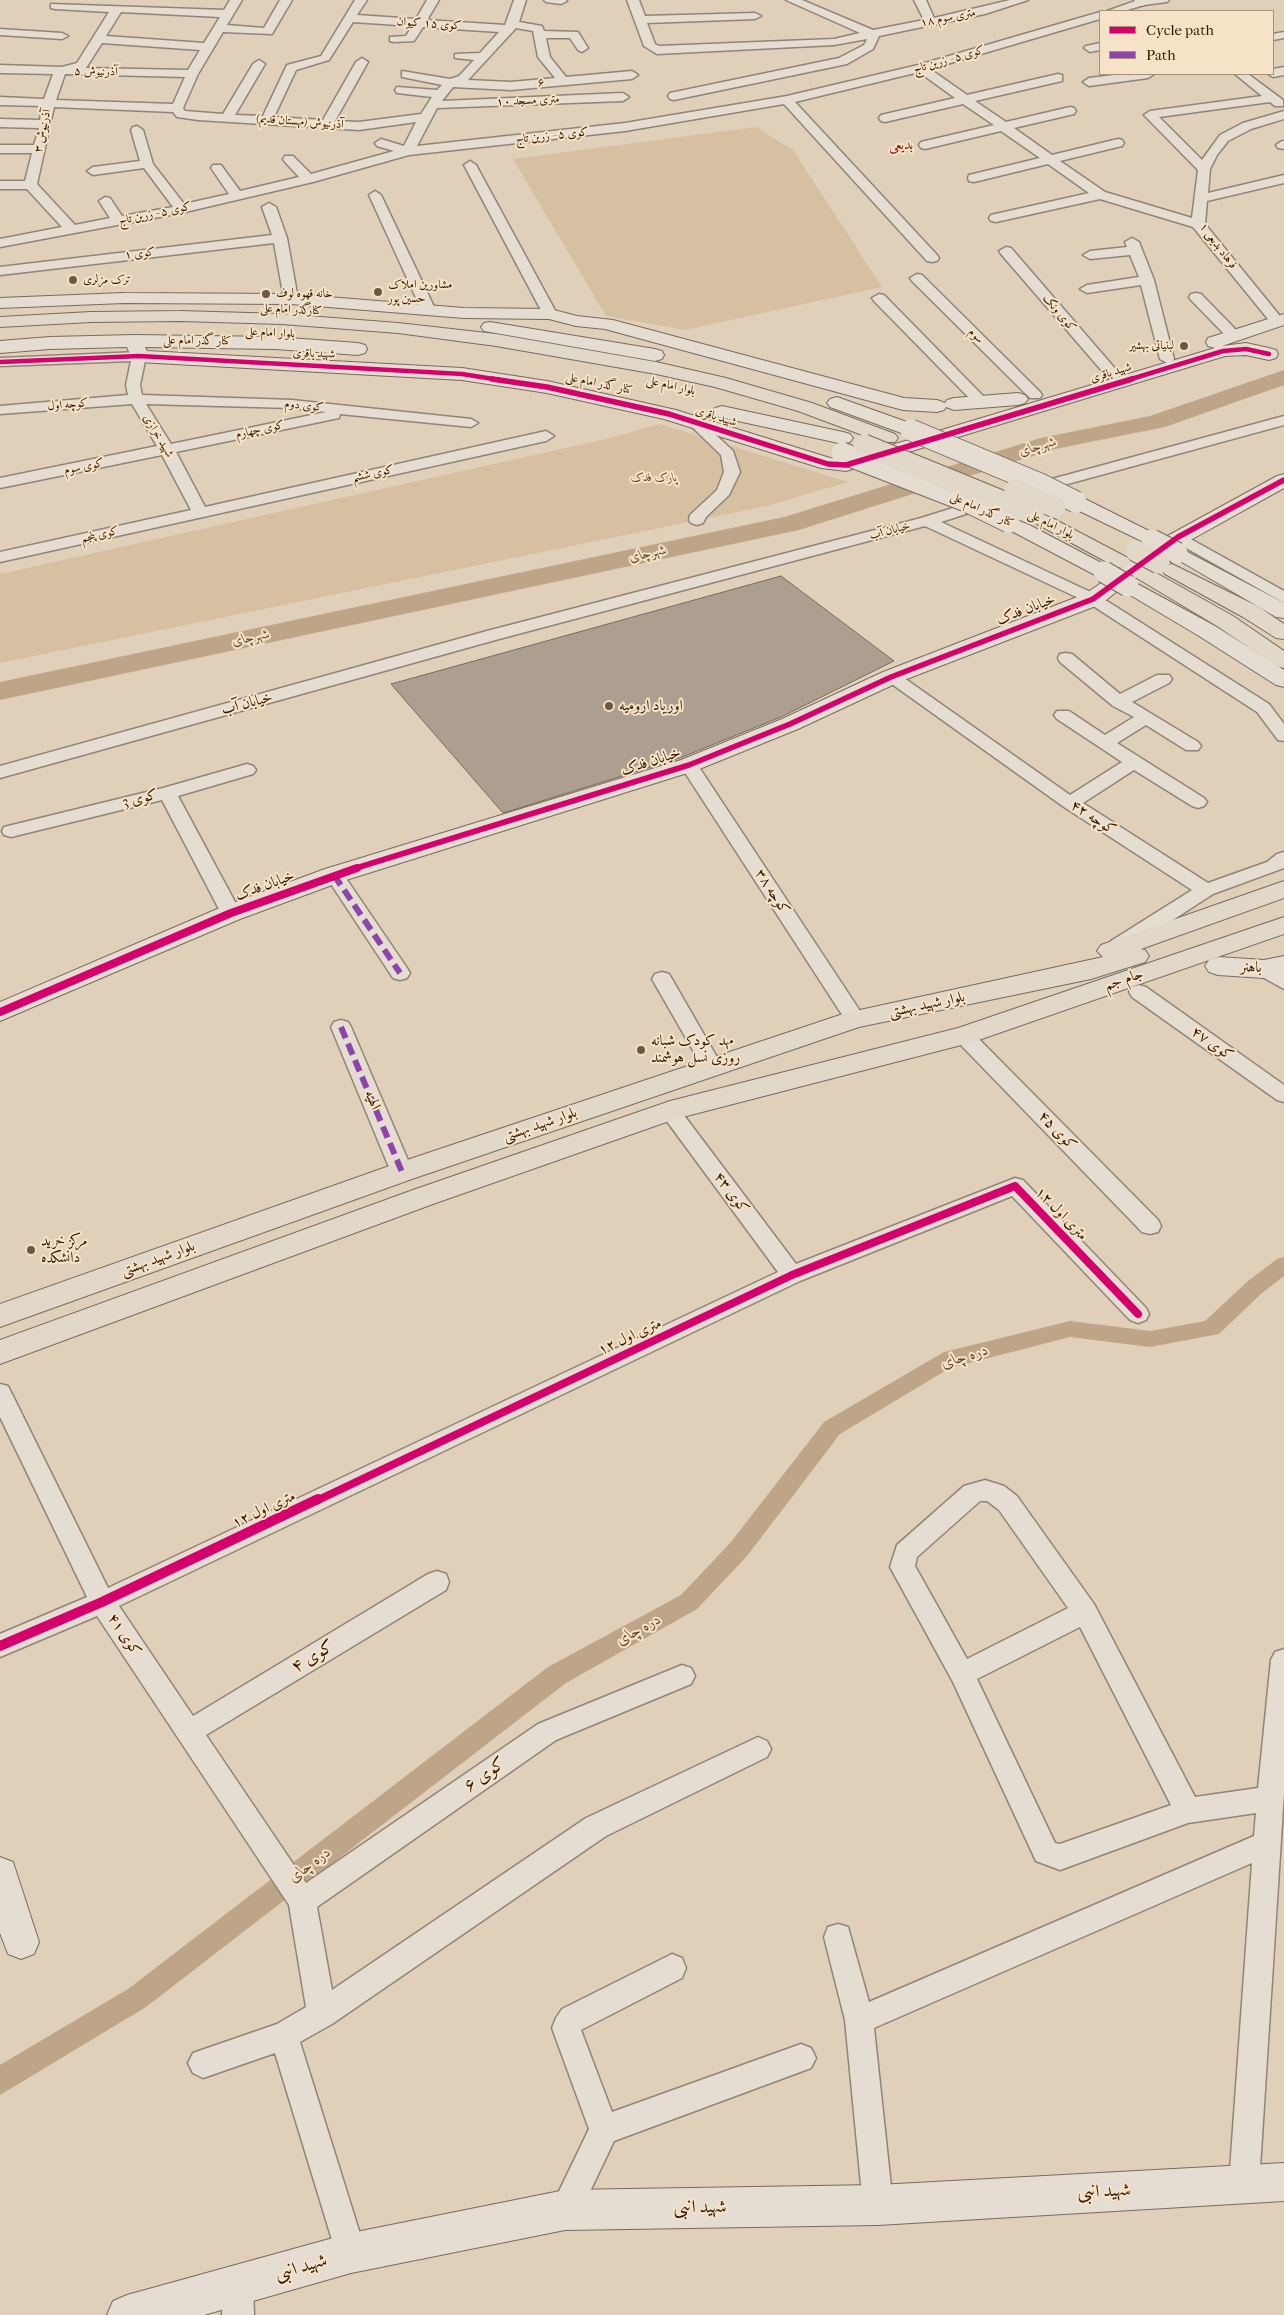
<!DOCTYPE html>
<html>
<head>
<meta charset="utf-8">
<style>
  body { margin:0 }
  #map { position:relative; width:1284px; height:2315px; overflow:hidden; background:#e0d0b9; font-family:"IM FELL French Canon",serif }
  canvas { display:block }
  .legend { position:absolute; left:1099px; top:10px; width:175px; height:65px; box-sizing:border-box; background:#f5e2c7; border:1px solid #a69179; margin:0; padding:6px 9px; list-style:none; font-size:15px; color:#301803 }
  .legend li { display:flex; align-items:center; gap:10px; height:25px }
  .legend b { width:25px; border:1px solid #a69179 }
</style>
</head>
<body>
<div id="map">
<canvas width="1284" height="2315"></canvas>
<ul class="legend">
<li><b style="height:6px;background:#d6006c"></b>Cycle path</li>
<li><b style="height:6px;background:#8e44ad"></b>Path</li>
</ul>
</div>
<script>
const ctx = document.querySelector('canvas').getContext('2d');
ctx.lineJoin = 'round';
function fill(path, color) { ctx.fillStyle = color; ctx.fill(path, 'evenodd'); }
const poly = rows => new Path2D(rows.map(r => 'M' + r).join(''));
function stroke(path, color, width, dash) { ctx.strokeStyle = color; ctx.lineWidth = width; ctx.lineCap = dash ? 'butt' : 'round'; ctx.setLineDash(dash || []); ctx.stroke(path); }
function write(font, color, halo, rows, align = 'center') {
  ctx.font = font + ' "IM FELL French Canon",Amiri,serif'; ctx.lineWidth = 4; ctx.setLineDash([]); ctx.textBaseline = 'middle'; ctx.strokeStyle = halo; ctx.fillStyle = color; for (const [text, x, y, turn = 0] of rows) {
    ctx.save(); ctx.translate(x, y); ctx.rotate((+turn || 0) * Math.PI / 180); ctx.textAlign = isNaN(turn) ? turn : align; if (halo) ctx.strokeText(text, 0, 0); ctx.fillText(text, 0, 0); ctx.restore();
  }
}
fill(poly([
  [756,127,793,150,882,287,685,330,606,316,513,159],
  [660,424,848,482,767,506,0,663,0,574,606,439]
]), '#d7c0a1');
fill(poly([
  [1284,1257,1284,1276,1262,1293,1219,1334,1150,1347,1070,1337,950,1368,840,1434,747,1556,697,1609,566,1683,146,2007,0,2095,0,2065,128,1989,548,1667,681,1595,731,1542,824,1422,944,1352,1070,1321,1150,1331,1205,1321,1248,1281,1277,1259,1284,1257]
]), '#bea587');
fill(poly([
  [1284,370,1284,385,1165,427,1055,449,799,530,0,700,0,682,784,517,1041,438,1150,416,1284,370]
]), '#bea587');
const building = poly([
  [781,576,894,661,781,717,680,758,503,813,391,684,781,576]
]);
fill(building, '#ac9f8f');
stroke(building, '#776b5d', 1);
const street = poly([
  [230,0,242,0,227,25,264,28,280,0,292,0,272,34,223,32,198,74,183,108,185,111,223,114,253,64,259,60,265,64,235,115,263,116,287,65,321,56,355,0,367,0,357,15,416,19,427,0,439,0,427,20,505,25,514,0,526,0,519,22,542,26,544,31,578,32,588,48,582,52,578,50,570,38,546,38,550,57,566,77,632,71,638,75,632,79,511,90,453,87,442,101,623,93,629,97,623,101,437,108,417,146,625,123,787,96,918,65,1100,12,1100,19,930,69,967,95,1058,74,1062,75,1062,81,975,101,1006,122,1070,107,1074,108,1076,111,1074,114,1014,128,1052,155,1118,139,1122,140,1124,143,1122,146,1060,161,1105,192,1192,218,1198,170,1144,115,1150,111,1262,96,1235,74,1248,74,1283,100,1283,106,1275,106,1270,102,1159,117,1202,160,1220,135,1243,123,1284,111,1284,119,1251,129,1228,141,1217,155,1210,169,1208,193,1284,175,1284,183,1207,201,1205,224,1284,321,1277,325,1272,324,1193,227,1100,199,996,222,991,221,989,218,991,215,1089,193,1048,164,974,182,969,181,968,178,969,175,1040,158,1001,131,925,149,921,148,919,145,921,142,994,125,963,104,885,122,881,121,879,118,881,115,955,98,919,72,795,102,937,255,939,258,937,261,932,262,927,261,784,104,625,131,409,155,313,182,181,213,0,247,0,239,62,227,27,189,0,189,0,181,25,181,32,153,0,153,0,145,34,145,39,128,0,127,0,119,40,120,42,106,0,105,0,97,44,99,53,74,0,73,0,65,62,67,77,63,109,12,55,9,51,8,51,4,224,10,230,0],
  [121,12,220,17,204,43,106,36,121,12],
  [353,22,412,26,406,36,390,37,390,41,394,42,414,41,423,27,499,32,480,53,455,54,455,58,474,60,459,76,450,79,402,71,402,77,442,85,437,90,397,87,395,90,397,93,432,97,421,114,359,122,335,121,368,62,362,58,356,62,323,120,274,117,296,70,329,60,353,22],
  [516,28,533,31,538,57,555,78,511,82,468,80,516,28],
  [102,43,200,50,188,70,86,68,102,43],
  [65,74,185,77,173,104,56,100,65,74],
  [54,107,173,112,177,117,198,120,359,130,416,122,404,146,381,139,375,143,377,146,394,151,311,174,293,156,285,156,283,159,285,162,299,177,240,191,221,165,213,165,211,168,229,194,184,204,153,164,143,130,137,126,133,127,131,130,140,161,93,167,87,171,93,175,144,168,173,207,122,216,110,198,105,197,99,201,110,218,75,225,37,184,54,107],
  [544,0,566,0,567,1,561,4,546,2,544,0],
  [627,0,639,0,645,16,755,13,761,16,755,19,647,23,655,44,659,46,834,39,860,33,786,0,802,0,873,30,924,20,914,0,926,0,934,18,1010,0,1028,0,985,14,879,36,873,49,847,64,674,100,670,99,668,96,670,93,839,58,864,45,867,39,834,45,657,54,644,46,627,0],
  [1138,0,1169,0,1167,2,1144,5,1124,11,1107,11,1138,0],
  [0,29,62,33,68,36,62,39,0,35,0,29],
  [1284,32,1284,38,1273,40,1273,34,1284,32],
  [1100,43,1100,50,1090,52,1084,48,1086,46,1100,43],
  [1284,67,1284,75,1273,77,1268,74,1273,74,1273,69,1284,67],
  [1123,74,1154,74,1148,78,1089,86,1083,82,1089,78,1123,74],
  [1282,141,1284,141,1284,149,1278,148,1276,145,1282,141],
  [470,161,476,165,557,314,555,317,550,318,543,314,464,165,470,161],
  [375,191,381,195,436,311,434,314,424,314,422,311,369,195,375,191],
  [269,203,276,207,287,238,298,299,296,302,291,303,284,299,274,243,0,275,0,267,272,235,262,207,269,203],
  [1132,238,1139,242,1154,280,1174,359,1172,362,1167,363,1160,359,1141,285,1087,293,1080,289,1087,285,1139,277,1130,255,1090,259,1083,255,1090,251,1127,247,1125,242,1132,238],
  [1006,247,1011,248,1118,372,1120,375,1118,378,1108,378,1001,254,999,251,1006,247],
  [917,274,922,275,1040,392,1042,395,1040,398,1030,398,912,281,910,278,917,274],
  [1196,293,1201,294,1239,333,1241,336,1239,339,1229,339,1191,300,1189,297,1191,294,1196,293],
  [879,294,884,295,987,400,989,403,987,406,977,406,874,301,872,298,879,294],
  [139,352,146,356,140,385,142,395,292,400,471,419,478,423,471,427,340,414,339,418,334,419,176,452,205,507,546,431,554,436,546,441,0,562,0,552,191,510,162,455,0,488,0,478,157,446,132,404,0,414,0,406,128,395,126,385,131,361,0,366,0,358,139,352],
  [146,404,292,408,326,412,171,444,146,404],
  [1284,416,1284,425,1031,494,1023,489,1026,486,1284,416],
  [694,418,699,419,733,451,740,472,729,495,706,517,703,523,697,525,691,523,689,520,690,515,717,490,724,472,721,455,687,422,694,418],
  [988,497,996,502,994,505,941,522,1099,596,1269,704,1284,724,1284,741,1278,740,1257,712,1087,602,925,526,499,639,0,778,0,766,487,631,921,518,988,497],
  [1178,532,1284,591,1284,603,1172,540,1170,537,1172,534,1178,532],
  [1066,653,1072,654,1120,694,1157,675,1169,675,1172,679,1169,683,1132,702,1198,742,1201,746,1198,750,1186,750,1146,725,1117,743,1204,798,1207,802,1204,806,1198,808,1192,806,1134,770,1083,803,1208,883,1267,862,1277,854,1284,852,1284,868,1213,894,1125,951,1118,952,1111,951,1108,946,1111,941,1192,890,1064,807,882,677,885,673,897,673,1070,795,1122,762,1057,719,1054,715,1057,711,1069,711,1105,735,1134,717,1113,706,1060,662,1058,658,1060,654,1066,653],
  [689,760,695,761,862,1014,865,1019,862,1024,855,1026,848,1024,680,765,683,761,689,760],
  [247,764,253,766,256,770,253,774,178,796,241,913,238,917,231,919,224,917,221,913,162,800,11,837,4,835,2,831,4,827,163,788,247,764],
  [334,869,341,871,407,968,410,973,407,978,400,980,393,978,325,875,327,871,334,869],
  [1264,962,1284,973,1284,989,1257,974,1254,969,1257,964,1264,962],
  [662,972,669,974,672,979,722,1066,719,1071,712,1073,705,1071,702,1066,652,979,655,974,662,972],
  [1139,985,1146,987,1284,1085,1284,1102,1277,1100,1132,997,1129,992,1132,987,1139,985],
  [341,1020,348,1022,351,1027,413,1172,410,1178,402,1180,394,1178,391,1172,331,1027,334,1022,341,1020],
  [964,1029,971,1031,1158,1220,1161,1226,1158,1232,1150,1234,1142,1232,957,1041,954,1036,957,1031,964,1029],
  [670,1104,677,1106,796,1264,1015,1178,1023,1180,1146,1308,1149,1314,1146,1320,1138,1323,1130,1320,1012,1196,800,1281,119,1606,193,1716,428,1574,437,1571,446,1574,449,1582,446,1590,206,1735,306,1883,538,1724,682,1665,691,1668,695,1676,691,1684,556,1740,317,1907,332,1990,586,1818,758,1737,767,1741,771,1749,767,1757,606,1836,332,2024,300,2042,366,2253,362,2264,351,2268,340,2264,336,2253,275,2053,203,2078,193,2073,188,2063,193,2053,277,2024,306,2007,289,1905,97,1616,0,1657,0,1634,87,1597,0,1417,0,1384,8,1386,108,1588,778,1272,663,1116,660,1111,663,1106,670,1104],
  [985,1480,1004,1486,1017,1496,1094,1604,1195,1797,1258,1788,1271,1660,1275,1652,1284,1649,1284,1792,1259,2184,1255,2195,1244,2199,1233,2195,1229,2184,1252,1863,874,2028,893,2205,889,2216,878,2220,867,2216,863,2205,845,2020,824,1937,828,1927,838,1924,848,1927,869,2002,1254,1836,1256,1813,1188,1823,1060,1870,1036,1861,953,1682,890,1567,897,1545,964,1486,985,1480],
  [980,1501,987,1501,999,1510,1068,1608,967,1659,915,1566,917,1557,980,1501],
  [1080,1627,1171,1805,1060,1844,1055,1843,977,1679,1080,1627],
  [672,1954,682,1958,686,1968,682,1978,581,2030,612,2112,801,2044,811,2048,816,2058,811,2068,614,2141,576,2221,565,2225,554,2221,550,2210,589,2129,552,2028,556,2018,562,2009,672,1954],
  [238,2271,249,2275,253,2286,254,2315,222,2315,223,2286,227,2275,238,2271]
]);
const secondary = poly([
  [1134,0,1149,0,1150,2,1143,6,1138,5,1134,0],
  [124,293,291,294,464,308,550,309,577,316,613,320,904,398,937,400,945,403,947,400,954,398,1018,393,1025,395,1028,399,1025,403,1018,405,954,410,946,407,944,410,937,412,903,410,605,329,576,326,549,319,464,318,291,304,124,303,0,308,0,298,124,293],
  [1284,314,1284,325,1222,346,1246,343,1269,348,1276,350,1278,354,1276,358,1269,360,1246,355,1225,356,846,471,821,468,664,419,547,393,462,380,139,362,132,360,127,347,50,349,0,353,0,341,50,337,134,335,275,337,358,343,365,345,367,349,365,353,358,355,275,349,145,347,147,351,462,368,547,381,676,410,830,458,845,459,1215,348,1208,346,1206,342,1208,338,1284,314],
  [490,322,655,349,662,351,664,355,662,359,655,361,484,331,481,327,484,323,490,322],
  [837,397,918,426,921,430,918,434,904,434,830,407,827,403,830,399,837,397],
  [722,406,843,432,850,434,853,438,850,442,843,444,715,416,712,412,715,408,722,406],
  [1284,474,1284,488,1178,547,1284,603,1284,618,1276,617,1168,554,1132,581,1215,626,1284,670,1284,687,1276,685,1199,636,1120,589,1101,604,899,682,798,729,697,770,343,881,240,919,0,1021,0,1002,222,907,325,869,681,760,782,719,883,672,1085,594,1110,577,1097,576,1002,526,999,522,1002,518,1009,516,1016,518,1111,568,1114,572,1112,575,1152,546,1069,506,1066,502,1069,498,1076,496,1083,498,1159,536,1162,539,1277,476,1284,474],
  [1284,956,1284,974,1264,978,1218,975,1209,972,1205,966,1209,960,1218,957,1264,960,1284,956],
  [0,1857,13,1862,39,1942,34,1954,21,1959,8,1954,0,1933,0,1857],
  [1284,2163,1284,2201,878,2225,565,2230,351,2273,204,2315,107,2315,113,2301,127,2295,351,2233,565,2190,878,2185,1284,2163]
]);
const primary = poly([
  [1284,881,1284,898,1141,949,1145,950,1149,956,1145,962,1091,979,859,1027,412,1179,0,1327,0,1304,392,1165,846,1013,1103,957,1097,951,1101,945,1284,881],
  [1284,917,1284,934,973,1042,675,1119,433,1204,0,1364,0,1340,413,1190,670,1101,958,1028,1284,917]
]);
const highway = poly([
  [181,311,282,314,398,323,496,334,656,362,726,378,812,403,895,434,898,438,895,442,881,442,798,411,715,387,656,374,496,346,398,333,282,324,181,321,91,322,0,327,0,317,91,312,181,311],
  [1033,508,1128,558,1131,562,1128,566,1121,568,1114,566,1026,518,1023,514,1026,510,1033,508],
  [1172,564,1259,607,1284,624,1284,639,1276,638,1243,617,1165,574,1162,570,1165,566,1172,564],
  [1142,567,1149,569,1233,616,1284,651,1284,668,1276,666,1217,626,1135,577,1132,573,1135,569,1142,567]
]);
stroke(street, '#908475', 3);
stroke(secondary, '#776b5d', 2);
stroke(primary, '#776b5d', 2);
stroke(highway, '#776b5d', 2);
fill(street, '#e5ddd2');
fill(secondary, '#e5ddd2');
fill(primary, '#e1d8ca');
fill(highway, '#e1d8ca');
const secondaryBridge = poly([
  [911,430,1040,484,1076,502],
  [842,453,966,501,1009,522],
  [1152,540,1177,553],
  [1104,572,1128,586]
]);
const highwayBridge = poly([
  [864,445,1033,514],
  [1015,490,1055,507],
  [1136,551,1159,563]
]);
stroke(secondaryBridge, '#776b5d', 23, []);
stroke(highwayBridge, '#776b5d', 23, []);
stroke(secondaryBridge, '#e5ddd2', 21);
stroke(highwayBridge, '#e1d8ca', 21);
stroke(poly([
  [334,875,400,973],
  [341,1027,402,1172]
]), '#8e44ad', 6, [12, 6]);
stroke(poly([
  [0,362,139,356,462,374,500,380],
  [1128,380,1223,351,1246,349,1269,354]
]), '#d6006c', 4.5);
stroke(poly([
  [492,379,547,387,669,414,828,464,846,465,1132,379],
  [353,869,689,765,790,724,891,677,1093,599,1178,537,1284,480]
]), '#d6006c', 5.5);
stroke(poly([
  [0,1012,231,913,357,868],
  [316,1501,792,1275,1015,1186,1138,1314]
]), '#d6006c', 8);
stroke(poly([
  [0,1646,102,1602,318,1499]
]), '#d6006c', 10);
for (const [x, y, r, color] of [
  [73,280,5,"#6e5843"],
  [378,292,5,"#6e5843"],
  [266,294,5,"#6e5843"],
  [1184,346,5,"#6e5843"],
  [609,706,5,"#6e5843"],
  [641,1050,5,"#6e5843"],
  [31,1250,5,"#6e5843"]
]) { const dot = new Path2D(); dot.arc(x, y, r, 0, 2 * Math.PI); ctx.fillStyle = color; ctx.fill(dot); stroke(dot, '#f5e2c7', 2); }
write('12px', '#301803', '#f5e2c7', [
  ["۱۸ متری سوم",948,18,-11],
  ["کوی ۱۵ کیوان",429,24,4],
  ["کوی ۵ - زرین تاج",949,60,-16],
  ["آذرنیوش ۵",96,72,1],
  ["۶",541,83,-6],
  ["۱۰ متری مسجد",528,101,-3],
  ["آذرنیوش (مهستان قدیم)",300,122,4],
  ["آذرنیوش ۳",43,131,-78],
  ["کوی ۵ - زرین تاج",552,136,-6],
  ["کوی ۵ - زرین تاج",155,214,-12],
  ["فرهاد بدیعی ۱",1218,246,53],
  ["کوی ۱",140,254,-7],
  ["کنارگذر امام علی",291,310,3],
  ["کوی ونک",1059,313,50],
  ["بلوار امام علی",270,333,3],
  ["سوم",976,336,45],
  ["کنار گذر امام علی",197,341,1],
  ["شهید باقری",314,354,2],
  ["شهید باقری",1111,373,-17],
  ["کنار گذر امام علی",599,384,12],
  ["بلوار امام علی",671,386,13],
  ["کوچه اول",68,405,-5],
  ["کوی دوم",304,406,6],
  ["شهید باقری",716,417,17],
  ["کوی چهارم",260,430,-12],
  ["شهید خرازی",158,436,59],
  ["کوی سوم",84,467,-11],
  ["کوی ششم",373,474,-12],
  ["کنار گذر امام علی",982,510,25],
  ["بلوار امام علی",1051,525,27],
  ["خیابان آب",890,531,-15],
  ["کوی پنجم",100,535,-13]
]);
write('12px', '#301803', '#f5e2c7', [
  ["ترک مزلری",83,280],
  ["مشاورین املاک",388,285],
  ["حسین پور",388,299],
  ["خانه قهوه لوف",276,294],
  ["لبنیاتی بهشیر",1174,346,"right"]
], 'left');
write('italic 12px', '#60462c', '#f5e2c7', [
  ["پارک فدک",654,478]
]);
write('14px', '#7a1f14', '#f5e2c7', [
  ["بدیعی",901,146]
]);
write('italic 14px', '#63492f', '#f5e2c7', [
  ["شهرچای",1038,447,-16],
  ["شهرچای",648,554,-12],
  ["شهرچای",251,638,-12]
]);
write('15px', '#301803', '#f5e2c7', [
  ["خیابان فدک",1026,610,-21],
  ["خیابان آب",247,704,-15],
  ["خیابان فدک",651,762,-18],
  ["کوی 3",140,799,-14],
  ["کوچه ۴۲",1093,818,33],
  ["خیابان فدک",265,886,-20],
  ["کوچه ۳۸",772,892,57],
  ["باهنر",1251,968,1],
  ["جام جم",1124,980,-19],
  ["بلوار شهید بهشتی",927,1005,-12],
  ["کوی ۴۷",1212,1044,35],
  ["الهیه",372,1100,67],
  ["بلوار شهید بهشتی",540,1125,-19],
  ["کوی ۴۵",1057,1131,46],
  ["کوی ۴۳",731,1193,53],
  ["۱۲ متری اول",1061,1214,46],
  ["بلوار شهید بهشتی",158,1259,-20],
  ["۱۲ متری اول",630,1337,-25],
  ["۱۲ متری اول",264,1510,-25],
  ["کوی ۴۱",124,1635,56]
]);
write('15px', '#301803', '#f5e2c7', [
  ["اوریاد ارومیه",619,706],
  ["مهد کودک شبانه",651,1041],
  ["روزی نسل هوشمند",651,1058],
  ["مرکز خرید",41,1241],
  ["دانشکده",41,1258]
], 'left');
write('italic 16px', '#63492f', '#f5e2c7', [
  ["دره چای",965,1357,-17],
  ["دره چای",639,1630,-29],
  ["دره چای",310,1865,-37]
]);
write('18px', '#301803', '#f5e2c7', [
  ["کوی ۴",313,1657,-31],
  ["کوی ۶",485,1775,-35],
  ["شهید انبی",1104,2192,-3],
  ["شهید انبی",700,2208,-1],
  ["شهید انبی",301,2268,-17]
]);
</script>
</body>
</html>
